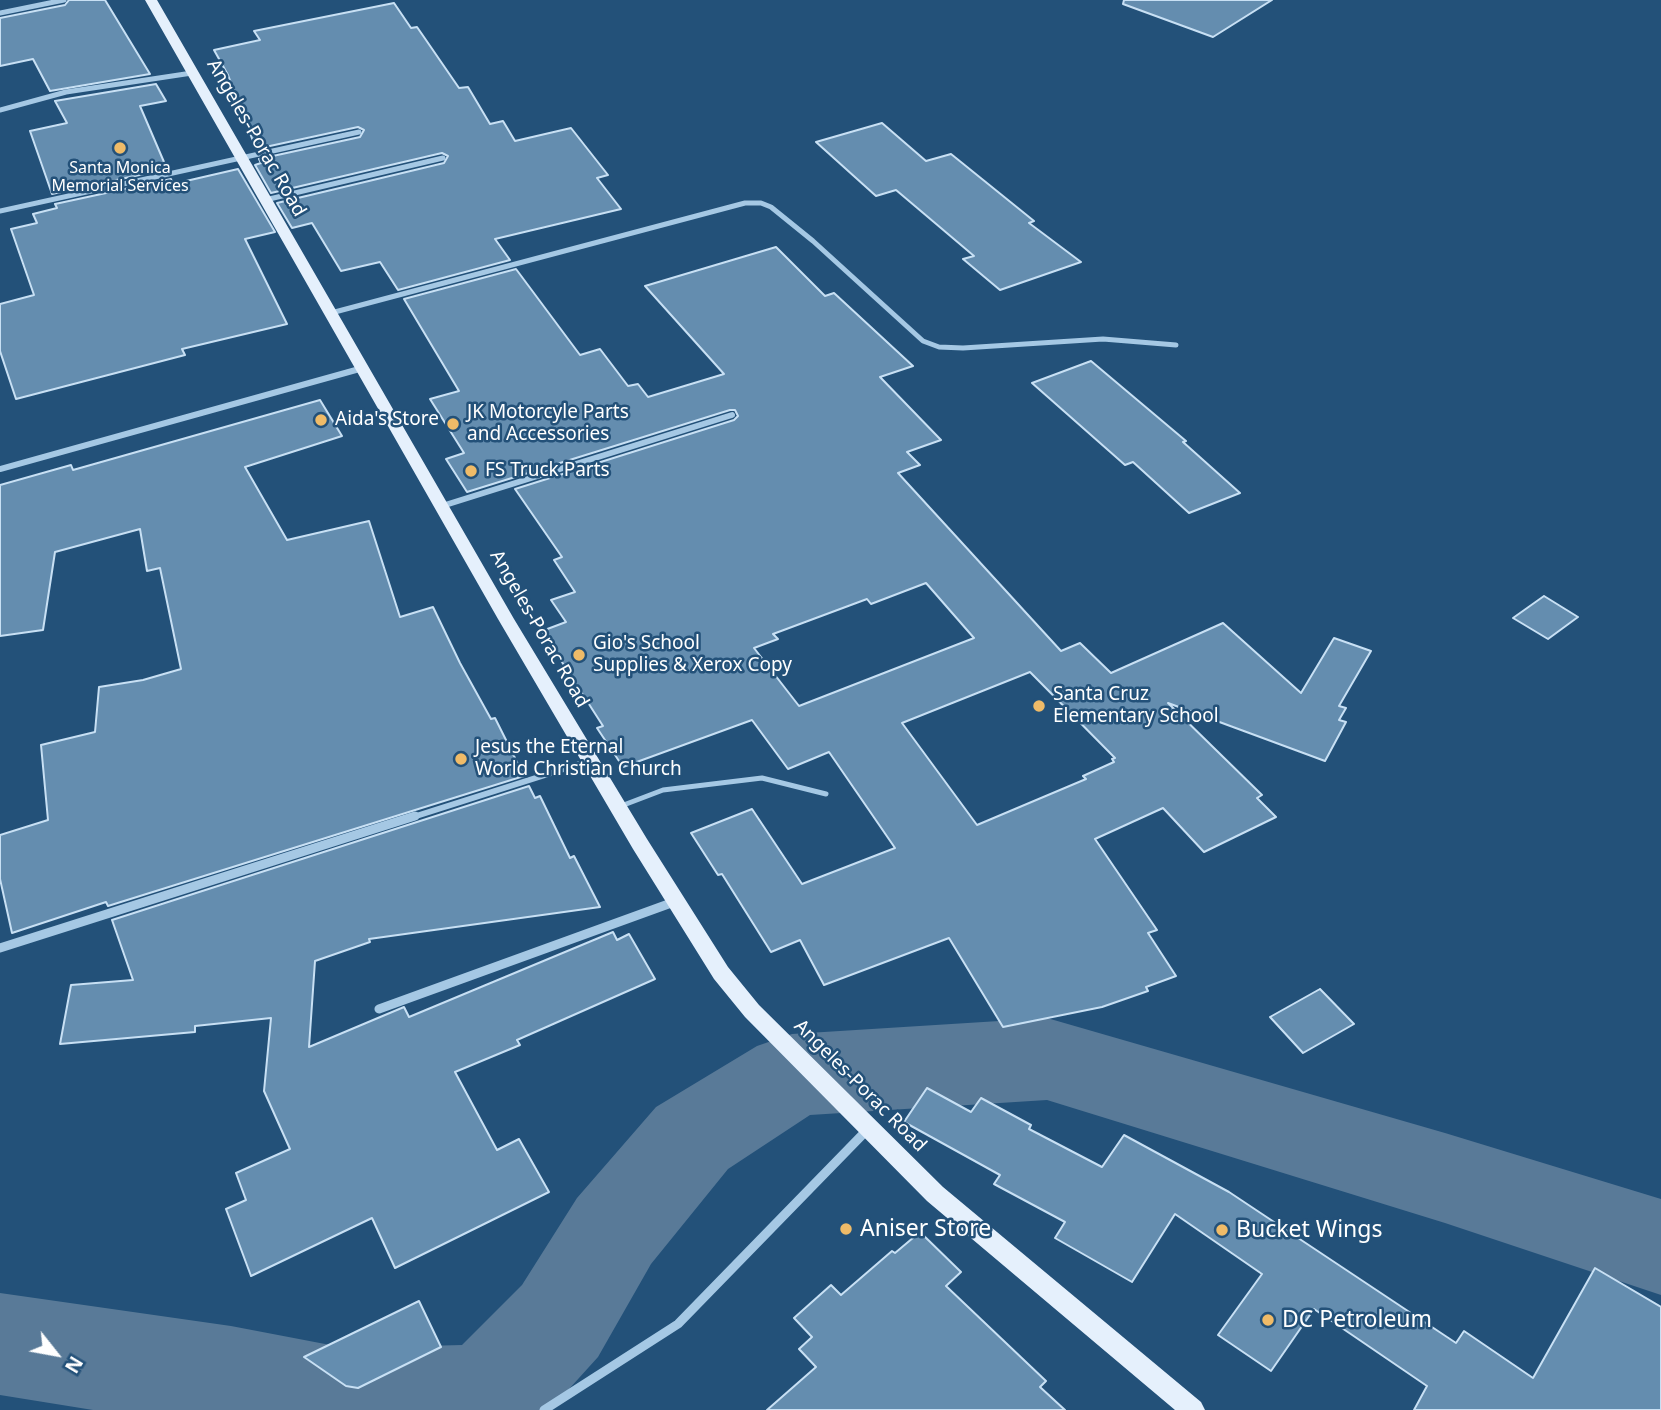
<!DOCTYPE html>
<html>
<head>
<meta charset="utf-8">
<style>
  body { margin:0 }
  #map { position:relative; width:1661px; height:1410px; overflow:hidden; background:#235179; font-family:"Noto Sans",sans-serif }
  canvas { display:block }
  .north { position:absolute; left:21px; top:1319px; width:70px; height:70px; -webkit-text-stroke:5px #235179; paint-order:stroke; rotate:121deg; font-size:19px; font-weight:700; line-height:28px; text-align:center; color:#fff }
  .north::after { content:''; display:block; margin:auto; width:24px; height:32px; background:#fff; clip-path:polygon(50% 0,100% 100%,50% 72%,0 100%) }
</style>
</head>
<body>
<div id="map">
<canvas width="1661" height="1410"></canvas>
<div class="north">N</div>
</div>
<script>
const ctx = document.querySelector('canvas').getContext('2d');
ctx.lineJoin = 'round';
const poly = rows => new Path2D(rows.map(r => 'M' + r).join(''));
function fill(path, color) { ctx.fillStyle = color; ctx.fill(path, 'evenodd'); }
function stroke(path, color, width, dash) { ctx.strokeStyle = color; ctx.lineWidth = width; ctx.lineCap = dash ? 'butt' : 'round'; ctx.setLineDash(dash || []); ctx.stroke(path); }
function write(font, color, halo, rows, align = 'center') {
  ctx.font = font + ' "Noto Sans",sans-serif'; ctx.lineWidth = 5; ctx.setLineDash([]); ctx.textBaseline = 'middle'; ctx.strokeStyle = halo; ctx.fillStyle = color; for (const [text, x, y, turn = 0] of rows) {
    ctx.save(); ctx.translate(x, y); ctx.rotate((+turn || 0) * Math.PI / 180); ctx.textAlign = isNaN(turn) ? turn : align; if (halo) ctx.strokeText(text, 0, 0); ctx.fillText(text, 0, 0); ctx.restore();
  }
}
fill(poly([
  [1047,1018,1445,1133,1661,1199,1661,1295,1445,1223,1047,1100,810,1115,728,1169,651,1264,598,1357,550,1410,93,1410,0,1395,0,1293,231,1326,346,1348,462,1345,522,1285,577,1198,656,1107,757,1046,792,1034,1047,1018]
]), '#597a98');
const building = poly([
  [69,0,105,0,150,74,50,91,33,59,0,66,0,18,65,5,69,0],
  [1124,0,1272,0,1213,37,1123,4,1124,0],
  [394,3,411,28,417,27,426,40,459,88,468,87,490,124,503,121,515,141,571,128,608,175,597,178,621,209,495,239,510,260,398,290,380,262,341,271,312,223,292,228,277,203,444,163,448,156,442,153,271,193,255,165,261,163,259,159,360,137,364,130,358,127,256,149,228,75,214,50,260,40,254,31,394,3],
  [156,84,166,101,140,106,167,169,52,194,30,131,67,123,55,101,156,84],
  [882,123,926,161,951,154,1034,221,1029,223,1081,262,1000,290,963,259,974,256,896,190,876,196,816,142,882,123],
  [238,169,275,232,245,239,287,324,182,349,185,355,16,399,0,351,0,304,34,295,11,229,37,223,33,214,57,208,55,204,171,179,173,184,238,169],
  [776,247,825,296,834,293,913,366,880,377,941,440,907,452,920,465,898,473,1061,651,1080,643,1111,673,1223,623,1301,693,1334,638,1371,651,1339,706,1346,708,1339,720,1346,722,1325,761,1168,703,1262,795,1257,798,1276,817,1204,852,1163,808,1095,839,1157,930,1148,933,1176,976,1146,987,1148,991,1102,1007,1003,1027,949,938,824,985,800,940,771,952,722,874,718,875,691,833,752,809,802,884,895,848,829,752,788,769,752,720,623,767,597,728,603,726,542,631,566,622,551,600,575,592,554,560,562,557,515,489,734,420,738,416,735,410,730,410,467,492,446,459,464,453,430,399,459,391,404,299,516,269,580,355,600,349,628,386,638,384,648,397,724,374,645,286,776,247],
  [926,583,974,638,799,706,754,648,778,639,773,634,867,599,871,604,926,583],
  [1030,672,1115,758,1112,759,1114,762,1083,776,1086,779,977,825,902,723,1030,672],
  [1091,361,1186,441,1183,442,1240,493,1189,513,1133,462,1125,465,1032,383,1091,361],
  [320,400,342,436,245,467,287,540,369,521,400,617,433,607,460,663,491,719,495,718,524,776,108,906,106,902,12,933,0,879,0,835,48,820,41,745,95,732,99,687,143,680,181,669,160,568,147,571,140,529,55,552,43,630,0,636,0,485,71,465,73,470,320,400],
  [1544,596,1578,617,1548,639,1513,618,1544,596],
  [529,786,535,798,540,796,570,858,574,856,600,907,369,939,370,942,315,961,309,1047,404,1007,409,1017,613,932,617,940,629,934,655,979,517,1040,520,1045,455,1072,497,1150,519,1139,549,1192,395,1268,372,1218,251,1276,226,1209,246,1200,236,1173,290,1149,264,1091,271,1018,195,1026,195,1032,60,1044,71,985,133,980,112,920,529,786],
  [1320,989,1354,1024,1303,1053,1270,1017,1320,989],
  [927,1088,971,1112,981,1098,1031,1125,1029,1129,1102,1167,1124,1135,1229,1192,1456,1343,1464,1331,1533,1378,1595,1268,1661,1307,1661,1410,1414,1410,1427,1386,1314,1309,1271,1371,1218,1335,1262,1274,1175,1214,1132,1282,1055,1238,1065,1222,994,1184,1000,1175,904,1122,927,1088],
  [920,1232,961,1272,946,1286,1046,1381,1040,1387,1065,1410,767,1410,816,1367,799,1349,812,1337,794,1318,831,1285,841,1295,892,1251,895,1253,920,1232],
  [419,1301,441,1347,358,1388,346,1386,304,1357,419,1301]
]);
fill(building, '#648daf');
stroke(building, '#c8e0f4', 2);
stroke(poly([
  [621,806,663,790,762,778,826,794]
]), '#a5c8e4', 5);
stroke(poly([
  [0,13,64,0],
  [0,110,66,92,192,73],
  [265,200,443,158],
  [0,211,359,132],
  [331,313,745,203,761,203,771,207,813,241,923,341,939,347,963,348,1103,339,1176,345]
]), '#a5c8e4', 5);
stroke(poly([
  [0,469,363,368],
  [442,506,732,415],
  [410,818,589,761]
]), '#a5c8e4', 6);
stroke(poly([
  [0,948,415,816],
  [379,1009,674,902],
  [544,1410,678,1324,867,1130]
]), '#a5c8e4', 9);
fill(poly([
  [145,0,157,0,514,619,647,839,728,967,759,1005,943,1187,1201,1402,1205,1410,1175,1410,927,1201,745,1017,714,979,633,849,498,619,145,0]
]), '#e5f0fc');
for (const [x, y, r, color] of [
  [120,148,7,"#efbb68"],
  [321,420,7,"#efbb68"],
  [453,424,7,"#efbb68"],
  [471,471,7,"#efbb68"],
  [579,655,7,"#efbb68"],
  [1039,706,7,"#efbb68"],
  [461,759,7,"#efbb68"],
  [846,1229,7,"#efbb68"],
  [1222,1230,7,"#efbb68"],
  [1268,1320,7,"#efbb68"]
]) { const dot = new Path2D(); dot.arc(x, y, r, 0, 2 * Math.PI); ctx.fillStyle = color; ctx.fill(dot); stroke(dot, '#235179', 2.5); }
write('16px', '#fff', '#235179', [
  ["Santa Monica",120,168],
  ["Memorial Services",120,186]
]);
write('19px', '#fff', '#235179', [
  ["Angeles-Porac Road",256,138,60],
  ["Angeles-Porac Road",539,629,60],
  ["Angeles-Porac Road",860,1086,45]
]);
write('19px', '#fff', '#235179', [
  ["JK Motorcyle Parts",467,413],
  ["and Accessories",467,435],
  ["Aida's Store",335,420],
  ["FS Truck Parts",485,471],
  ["Gio's School",593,644],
  ["Supplies & Xerox Copy",593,666],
  ["Santa Cruz",1053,695],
  ["Elementary School",1053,717],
  ["Jesus the Eternal",475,748],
  ["World Christian Church",475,770]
], 'left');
write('23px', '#fff', '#235179', [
  ["Aniser Store",860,1229],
  ["Bucket Wings",1236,1230],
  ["DC Petroleum",1282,1320]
], 'left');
</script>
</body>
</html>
